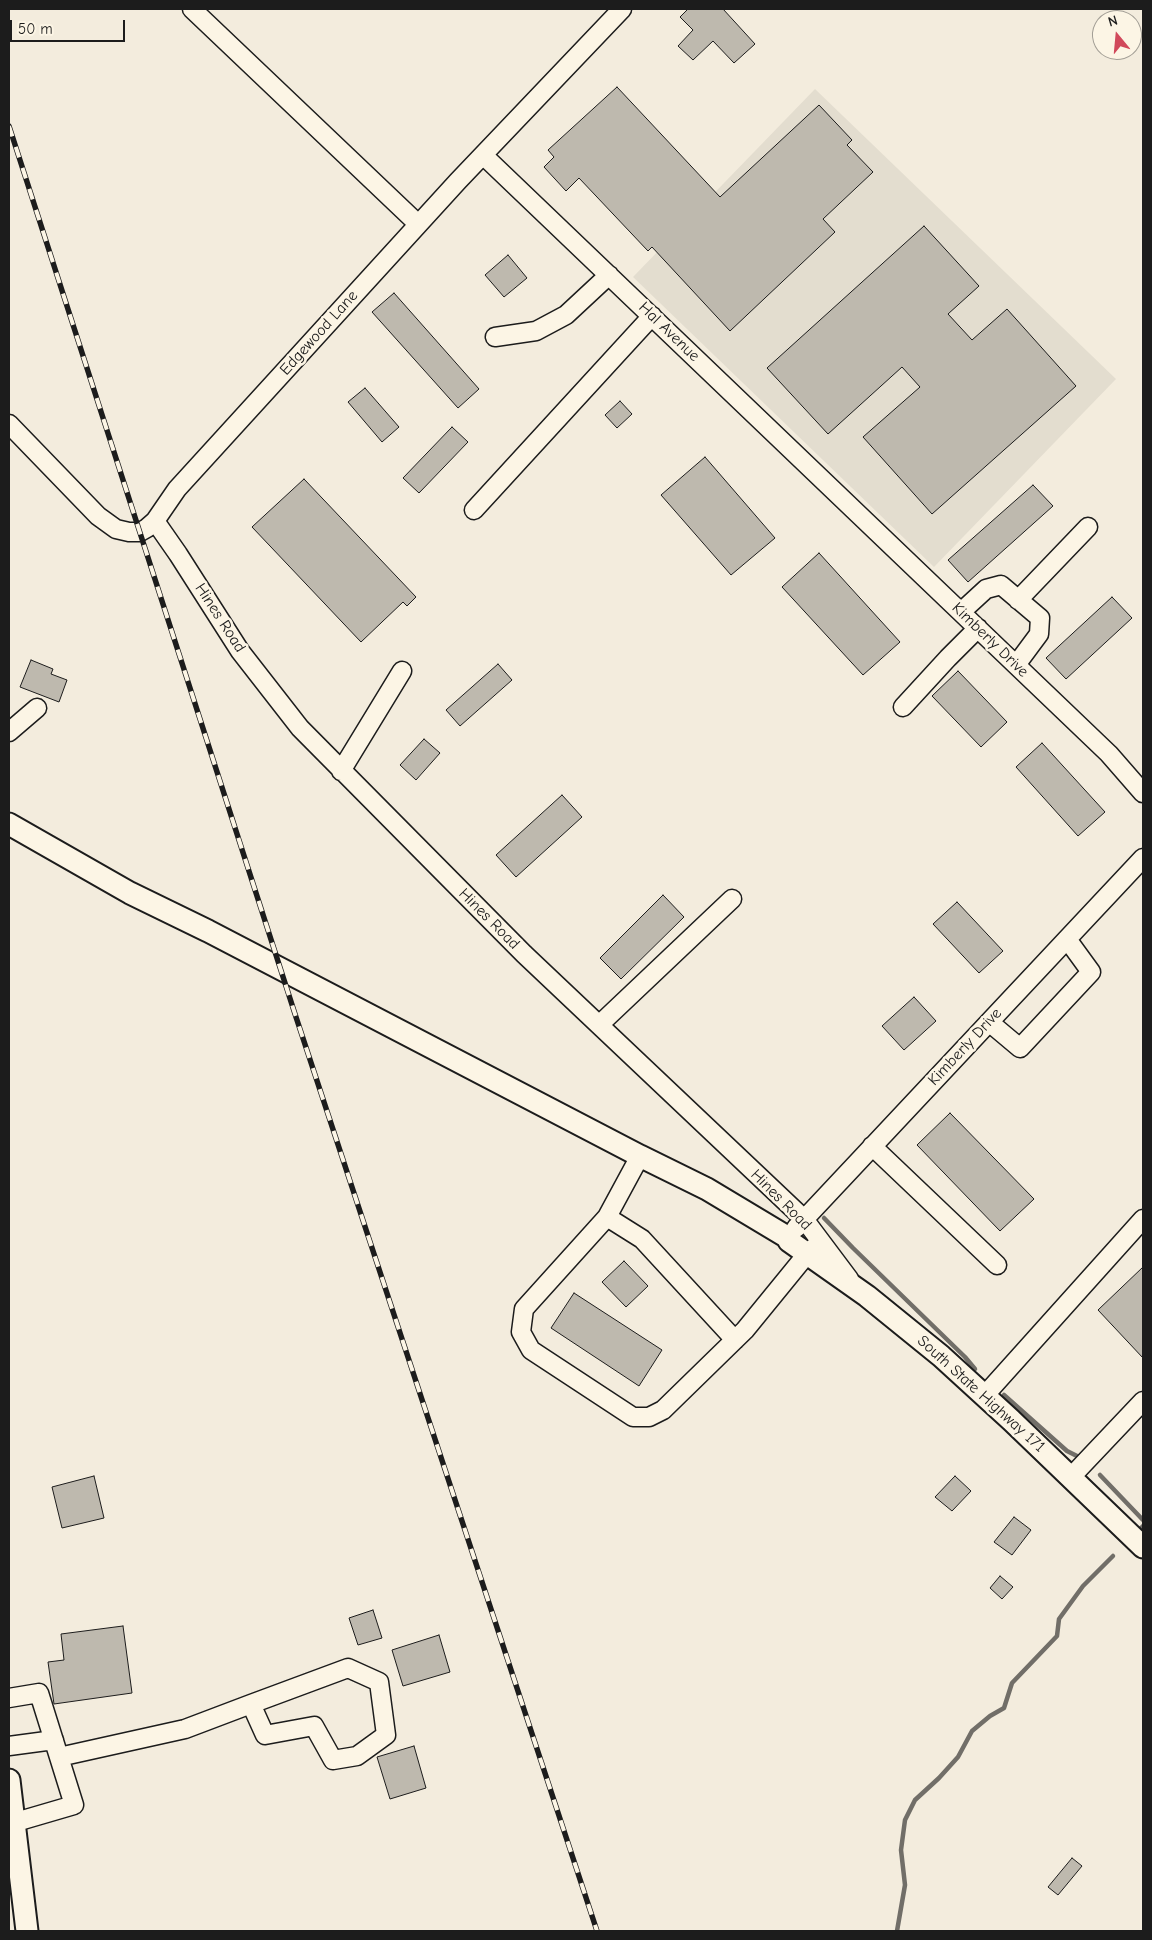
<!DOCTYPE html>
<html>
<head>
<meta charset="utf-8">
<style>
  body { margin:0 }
  #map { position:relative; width:1152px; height:1940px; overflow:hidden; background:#f3ecdd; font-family:"Comic Neue",sans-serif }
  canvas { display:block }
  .frame { position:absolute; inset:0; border:10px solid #1c1c1c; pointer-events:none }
  .north { position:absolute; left:1092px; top:10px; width:50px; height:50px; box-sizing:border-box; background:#fcf5e5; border:1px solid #a29e95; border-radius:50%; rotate:343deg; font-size:14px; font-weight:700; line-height:20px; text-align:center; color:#1c1c1c }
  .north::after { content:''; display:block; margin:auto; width:18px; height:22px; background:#d1495b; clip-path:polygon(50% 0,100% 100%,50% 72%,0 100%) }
  .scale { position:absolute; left:10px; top:20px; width:115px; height:22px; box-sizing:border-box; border:2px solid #1c1c1c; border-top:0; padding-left:6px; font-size:15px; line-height:18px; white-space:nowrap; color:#1c1c1c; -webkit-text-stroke:4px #fcf5e5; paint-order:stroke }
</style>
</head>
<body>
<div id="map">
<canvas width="1152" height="1940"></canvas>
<div class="frame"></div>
<div class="north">N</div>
<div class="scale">50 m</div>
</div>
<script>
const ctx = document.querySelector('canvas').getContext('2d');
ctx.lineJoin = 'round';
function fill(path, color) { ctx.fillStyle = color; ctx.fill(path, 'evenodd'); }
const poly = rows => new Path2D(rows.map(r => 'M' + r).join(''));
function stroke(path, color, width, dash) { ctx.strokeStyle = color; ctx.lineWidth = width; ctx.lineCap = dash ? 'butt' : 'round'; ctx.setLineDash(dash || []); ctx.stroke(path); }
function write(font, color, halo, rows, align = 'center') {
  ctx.font = font + ' "Comic Neue",sans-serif'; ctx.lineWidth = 5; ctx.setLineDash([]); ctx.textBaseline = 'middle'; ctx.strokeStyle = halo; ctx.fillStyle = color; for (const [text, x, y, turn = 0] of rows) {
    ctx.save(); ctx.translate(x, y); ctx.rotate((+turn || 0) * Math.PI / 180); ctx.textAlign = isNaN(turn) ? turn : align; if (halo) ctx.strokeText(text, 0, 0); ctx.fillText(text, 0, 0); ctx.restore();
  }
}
fill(poly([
  [815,89,1116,379,934,567,633,277]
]), '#e3ddcf');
stroke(poly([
  [824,1218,853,1248,965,1357,975,1369],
  [1004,1395,1067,1451,1079,1457],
  [1100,1475,1143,1520],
  [1140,1529,1143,1526],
  [897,1931,905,1885,901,1850,905,1820,915,1800,939,1778,958,1757,972,1731,990,1716,1004,1708,1012,1683,1057,1636,1059,1619,1083,1586,1113,1556]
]), '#716e68', 4.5);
const building = poly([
  [688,9,723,9,755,44,734,63,713,41,693,60,678,46,693,30,680,17,688,9],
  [617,87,720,197,819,105,852,140,847,145,873,172,823,219,835,232,730,331,652,247,648,251,579,178,566,191,544,167,554,157,548,150,617,87],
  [924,226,979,286,948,314,972,340,1007,309,1076,386,932,514,863,437,920,387,902,367,828,434,767,368,924,226],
  [508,255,527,278,504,297,485,275,508,255],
  [394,293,479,389,458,408,372,312,394,293],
  [365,388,399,427,382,442,348,402,365,388],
  [620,401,632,414,617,428,605,415,620,401],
  [452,427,468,442,419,493,403,478,452,427],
  [705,457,775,538,731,575,661,495,705,457],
  [304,479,416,597,407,606,403,602,361,642,252,527,304,479],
  [1033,485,1053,506,968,582,948,560,1033,485],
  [819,553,900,642,863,675,782,587,819,553],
  [1112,597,1132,618,1066,679,1046,658,1112,597],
  [31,660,53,669,51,674,67,680,59,702,20,687,31,660],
  [498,664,512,680,460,726,446,710,498,664],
  [958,671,1007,722,981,747,932,696,958,671],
  [424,739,440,753,416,780,400,765,424,739],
  [1042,743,1105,812,1078,836,1016,767,1042,743],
  [562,795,582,817,516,877,496,855,562,795],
  [663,895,684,917,621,979,600,958,663,895],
  [957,902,1003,951,979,973,933,924,957,902],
  [914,997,936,1021,904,1050,882,1026,914,997],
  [950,1113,1034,1199,1000,1231,917,1145,950,1113],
  [624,1261,648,1286,626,1307,602,1282,624,1261],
  [1143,1267,1143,1358,1098,1310,1143,1267],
  [574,1293,662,1350,639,1386,551,1328,574,1293],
  [94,1476,104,1518,62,1528,52,1487,94,1476],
  [955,1476,971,1491,952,1511,935,1497,955,1476],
  [1014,1517,1031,1530,1012,1555,994,1542,1014,1517],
  [1000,1576,1013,1587,1002,1599,990,1588,1000,1576],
  [373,1610,382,1638,358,1645,349,1618,373,1610],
  [123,1626,132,1693,54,1704,48,1662,64,1660,61,1634,123,1626],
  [439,1635,450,1672,403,1686,392,1650,439,1635],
  [414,1746,426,1788,390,1799,377,1757,414,1746],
  [1072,1858,1082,1866,1058,1895,1048,1887,1072,1858]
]);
fill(building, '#beb9ae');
stroke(building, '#1c1c1c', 1);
const minor = poly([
  [192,9,418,224],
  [483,155,1109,754,1143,793],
  [495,337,536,331,566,315,609,275],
  [9,424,98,516,116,529,129,532,140,532,147,528,155,521,177,489,458,181,622,9],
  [474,510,652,316],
  [155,521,178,554,240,651,300,728,524,954,804,1219,849,1279],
  [1018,600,1088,527],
  [961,612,986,589,1001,585,1040,618,1039,634,1016,665],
  [903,707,948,658,978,628],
  [9,732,37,708],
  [341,771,402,671],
  [989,1022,1020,1048,1091,972,1067,939],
  [599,1025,732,899],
  [872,1146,997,1265],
  [640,1156,607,1217,642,1239,735,1340],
  [607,1217,524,1309,521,1332,531,1350,633,1417,649,1417,663,1410,745,1330,807,1254,817,1245],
  [796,1228,1143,858],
  [985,1395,1143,1219],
  [1071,1477,1143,1401],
  [9,1698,39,1693,74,1805,9,1824],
  [9,1746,54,1740],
  [59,1757,185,1729,251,1704,348,1668,379,1682,386,1735,357,1756,333,1760,314,1726,265,1735,251,1704]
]);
const major = poly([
  [9,824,130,893,208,931,640,1156,707,1189,787,1237,789,1241,867,1296,941,1356,1011,1420,1143,1547],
  [9,1780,27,1931]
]);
stroke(minor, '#1c1c1c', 21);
stroke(major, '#1c1c1c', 25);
stroke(minor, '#fcf5e5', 18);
stroke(major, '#fcf5e5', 21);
const rail = poly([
  [9,126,295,1014,597,1931]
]);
stroke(rail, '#1c1c1c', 5.5);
stroke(rail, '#fcf5e5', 4, [11]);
write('16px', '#1c1c1c', '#fcf5e5', [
  ["Hal Avenue",669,332,44],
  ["Edgewood Lane",319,333,-48],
  ["Hines Road",220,618,57],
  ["Kimberly Drive",990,640,44],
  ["Hines Road",489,919,45],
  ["Kimberly Drive",965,1047,-47],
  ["Hines Road",781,1200,45],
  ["South State Highway 171",981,1394,42]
]);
</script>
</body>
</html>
